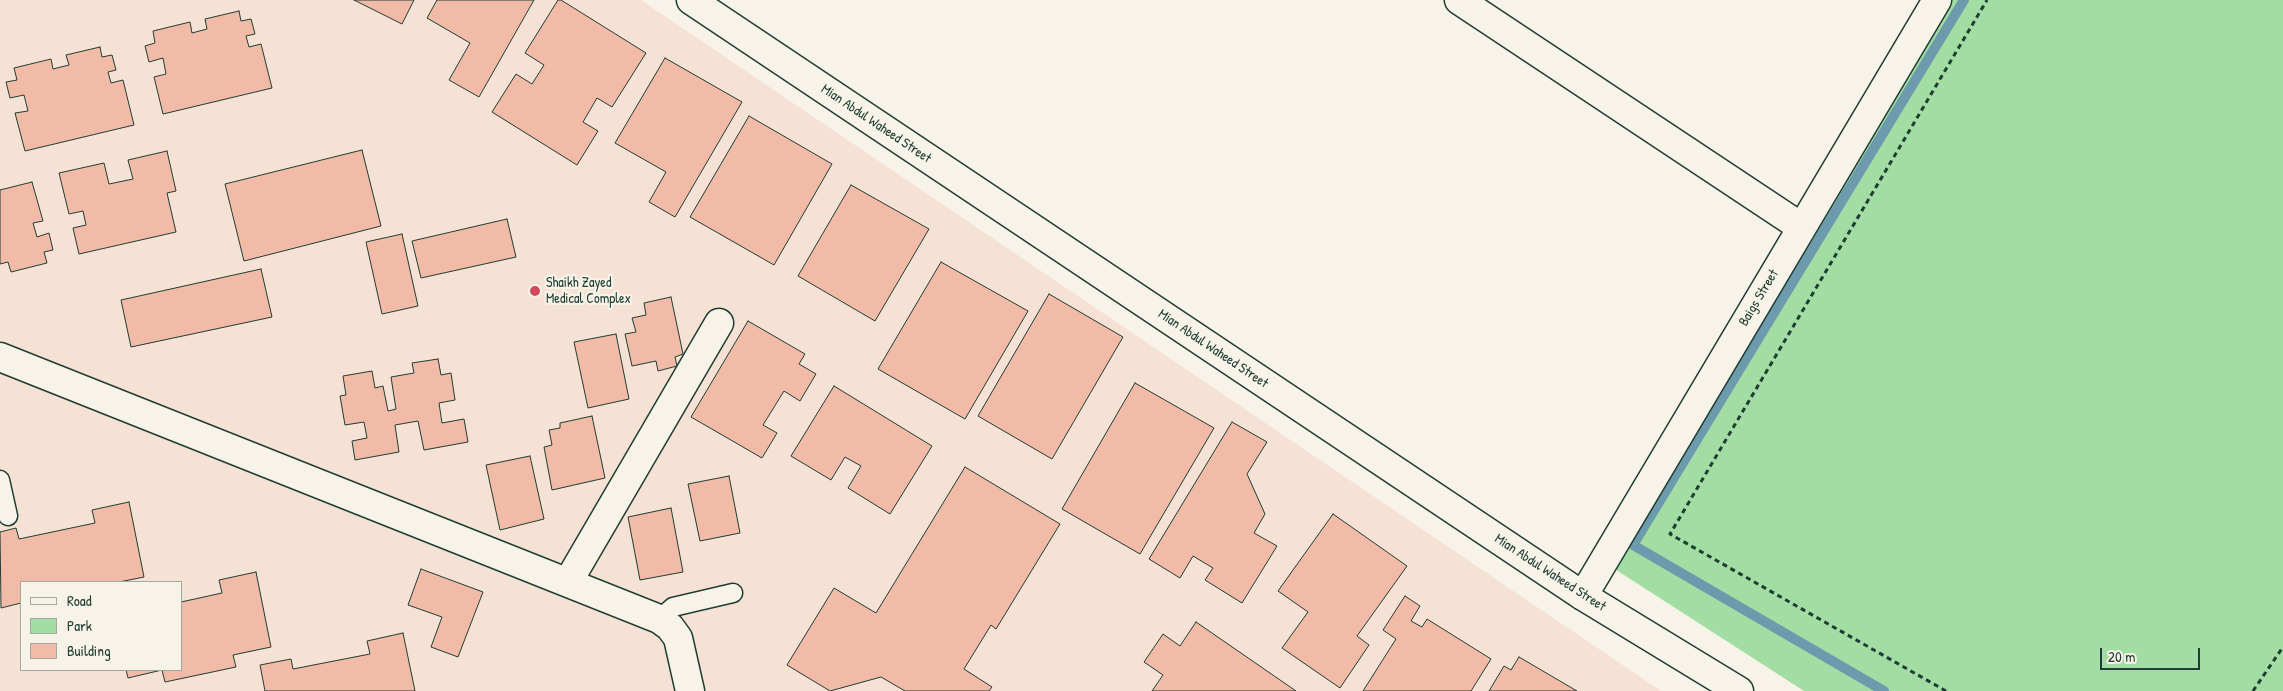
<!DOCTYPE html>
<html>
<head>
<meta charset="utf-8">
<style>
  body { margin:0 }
  #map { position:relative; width:2283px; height:691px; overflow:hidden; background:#f7f3e8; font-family:"Patrick Hand",sans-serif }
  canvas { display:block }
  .legend { position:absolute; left:20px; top:581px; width:162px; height:90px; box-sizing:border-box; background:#f7f3e8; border:1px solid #a1aaa0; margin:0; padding:6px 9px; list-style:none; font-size:15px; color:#1f3d34 }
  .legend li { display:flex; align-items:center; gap:10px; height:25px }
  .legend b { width:25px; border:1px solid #a1aaa0 }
  .scale { position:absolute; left:2100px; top:648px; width:100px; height:22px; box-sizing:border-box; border:2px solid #1f3d34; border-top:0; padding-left:6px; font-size:15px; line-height:18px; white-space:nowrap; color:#1f3d34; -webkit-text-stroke:4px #f7f3e8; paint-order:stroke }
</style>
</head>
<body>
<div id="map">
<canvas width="2283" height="691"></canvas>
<ul class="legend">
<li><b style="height:6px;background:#f7f3e8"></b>Road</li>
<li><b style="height:14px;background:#a2dda3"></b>Park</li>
<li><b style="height:14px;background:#f2bba7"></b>Building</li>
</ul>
<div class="scale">20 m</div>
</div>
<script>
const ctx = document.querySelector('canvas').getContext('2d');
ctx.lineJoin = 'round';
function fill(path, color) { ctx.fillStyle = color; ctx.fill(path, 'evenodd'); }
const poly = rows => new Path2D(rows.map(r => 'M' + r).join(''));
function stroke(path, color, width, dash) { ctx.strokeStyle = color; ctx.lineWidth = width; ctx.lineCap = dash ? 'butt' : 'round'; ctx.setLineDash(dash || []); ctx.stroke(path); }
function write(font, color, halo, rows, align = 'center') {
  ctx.font = font + ' "Patrick Hand",sans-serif'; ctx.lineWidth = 4.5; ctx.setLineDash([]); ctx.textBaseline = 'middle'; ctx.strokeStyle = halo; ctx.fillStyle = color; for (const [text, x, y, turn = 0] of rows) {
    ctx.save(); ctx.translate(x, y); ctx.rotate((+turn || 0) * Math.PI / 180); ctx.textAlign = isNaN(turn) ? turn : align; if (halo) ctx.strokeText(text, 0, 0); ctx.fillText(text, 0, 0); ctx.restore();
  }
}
fill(poly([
  [0,0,641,0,1661,691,0,691],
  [21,582,181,582,181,670,21,670]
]), '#f6e2d4');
fill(poly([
  [1943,0,2283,0,2283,691,1804,691,1607,564]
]), '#a2dda3');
stroke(poly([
  [1884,691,1633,545,1964,0]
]), '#6b9bad', 10);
const building = poly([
  [354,0,414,0,402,24,354,0],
  [437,0,534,0,479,97,449,80,470,43,427,18,437,0],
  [558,0,561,0,646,53,612,107,597,98,583,122,598,131,577,165,492,112,516,74,532,84,544,65,525,53,558,0],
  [239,11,241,21,251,19,255,34,246,36,249,47,261,44,272,88,163,114,154,77,166,74,163,58,149,62,145,46,155,43,153,31,190,22,192,33,207,29,205,19,239,11],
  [100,47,102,57,112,55,116,70,108,72,111,83,123,80,134,125,25,151,15,113,28,111,24,95,10,98,6,82,17,80,14,68,51,59,53,69,69,65,66,55,100,47],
  [665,58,742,102,675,217,649,202,666,172,615,143,665,58],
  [749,116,832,164,774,265,690,217,749,116],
  [362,150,381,226,244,261,225,184,362,150],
  [167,151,176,191,167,193,176,232,79,254,73,228,86,225,83,211,69,214,59,173,104,163,109,184,133,179,128,160,167,151],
  [32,182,43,221,33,223,37,237,49,233,53,250,44,252,47,263,11,272,8,262,0,264,0,190,32,182],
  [851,185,929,229,875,321,798,276,851,185],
  [507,219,516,257,421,278,412,241,507,219],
  [402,234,418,306,382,314,366,242,402,234],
  [941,262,1028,311,965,419,878,369,941,262],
  [261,269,272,317,131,347,121,300,261,269],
  [1049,294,1123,337,1052,459,978,416,1049,294],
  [671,297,683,354,675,357,677,366,658,371,656,361,632,366,625,334,636,332,632,318,646,315,644,303,671,297],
  [748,321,805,354,799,364,816,374,800,401,784,391,763,425,777,433,762,458,691,417,748,321],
  [616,334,629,399,588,408,574,342,616,334],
  [438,359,441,375,451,373,455,400,439,403,442,423,464,419,468,442,424,450,418,421,395,425,399,452,355,460,352,441,367,438,364,422,345,425,340,396,346,395,343,376,372,371,375,388,383,386,388,411,396,409,391,377,414,373,412,363,438,359],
  [1135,383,1214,428,1140,554,1062,509,1135,383],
  [834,386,932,446,890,514,848,488,861,466,845,457,831,480,791,456,834,386],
  [592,416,605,478,552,490,544,447,552,445,549,430,560,428,560,423,592,416],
  [1232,422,1267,442,1247,474,1265,514,1254,533,1277,546,1242,603,1205,580,1213,568,1193,556,1180,578,1149,559,1232,422],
  [530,456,544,519,500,530,486,465,530,456],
  [965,467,1060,524,996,629,991,625,964,669,992,687,989,691,905,691,881,677,830,691,787,665,834,588,876,613,965,467],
  [729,476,740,533,700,541,688,484,729,476],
  [129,502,144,577,119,582,21,582,21,603,1,608,0,532,16,528,19,539,95,523,92,510,129,502],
  [671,508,683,572,640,580,628,517,671,508],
  [1333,514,1407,566,1357,636,1369,645,1340,688,1282,648,1308,612,1278,591,1333,514],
  [421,569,483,592,458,657,431,647,442,617,408,605,421,569],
  [256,572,271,647,233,655,236,667,165,682,162,670,128,678,126,670,181,670,181,602,222,593,219,580,256,572],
  [1405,596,1420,606,1411,621,1422,627,1427,619,1491,659,1471,691,1363,691,1396,639,1383,630,1405,596],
  [1196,622,1296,691,1152,691,1163,675,1144,662,1163,634,1180,646,1196,622],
  [403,633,415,691,265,691,260,665,291,659,293,669,370,654,367,641,403,633],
  [1519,657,1577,691,1489,691,1504,666,1511,670,1519,657]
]);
fill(building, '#f2bba7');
stroke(building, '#1f3d34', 1);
const service = poly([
  [0,480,8,516],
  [659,619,673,607,733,593]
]);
const minor = poly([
  [1459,0,1801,227],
  [0,357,659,619,670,627,678,638,690,691],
  [568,582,719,323],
  [1583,596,1937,0]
]);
const tertiary = poly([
  [691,0,1583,596,1739,691]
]);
stroke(service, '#1f3d34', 21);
stroke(minor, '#1f3d34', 31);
stroke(tertiary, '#1f3d34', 31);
stroke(poly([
  [1946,691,1670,534,1987,0],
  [2253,691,2283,647]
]), '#1f3d34', 3, [5, 4]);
stroke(service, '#f7f3e8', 18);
stroke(minor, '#f7f3e8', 28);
stroke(tertiary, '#f7f3e8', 28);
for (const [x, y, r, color] of [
  [535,291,6,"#d1495b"]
]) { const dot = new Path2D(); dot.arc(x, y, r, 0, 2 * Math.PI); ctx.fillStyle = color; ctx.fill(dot); stroke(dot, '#f7f3e8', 2); }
write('14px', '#1f3d34', '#f7f3e8', [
  ["Mian Abdul Waheed Street",876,124,34],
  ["Baigs Street",1759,298,-59],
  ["Mian Abdul Waheed Street",1213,349,34],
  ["Mian Abdul Waheed Street",1550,573,33]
]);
write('14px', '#1f3d34', '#f7f3e8', [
  ["Shaikh Zayed",546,283],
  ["Medical Complex",546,299]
], 'left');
</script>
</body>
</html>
